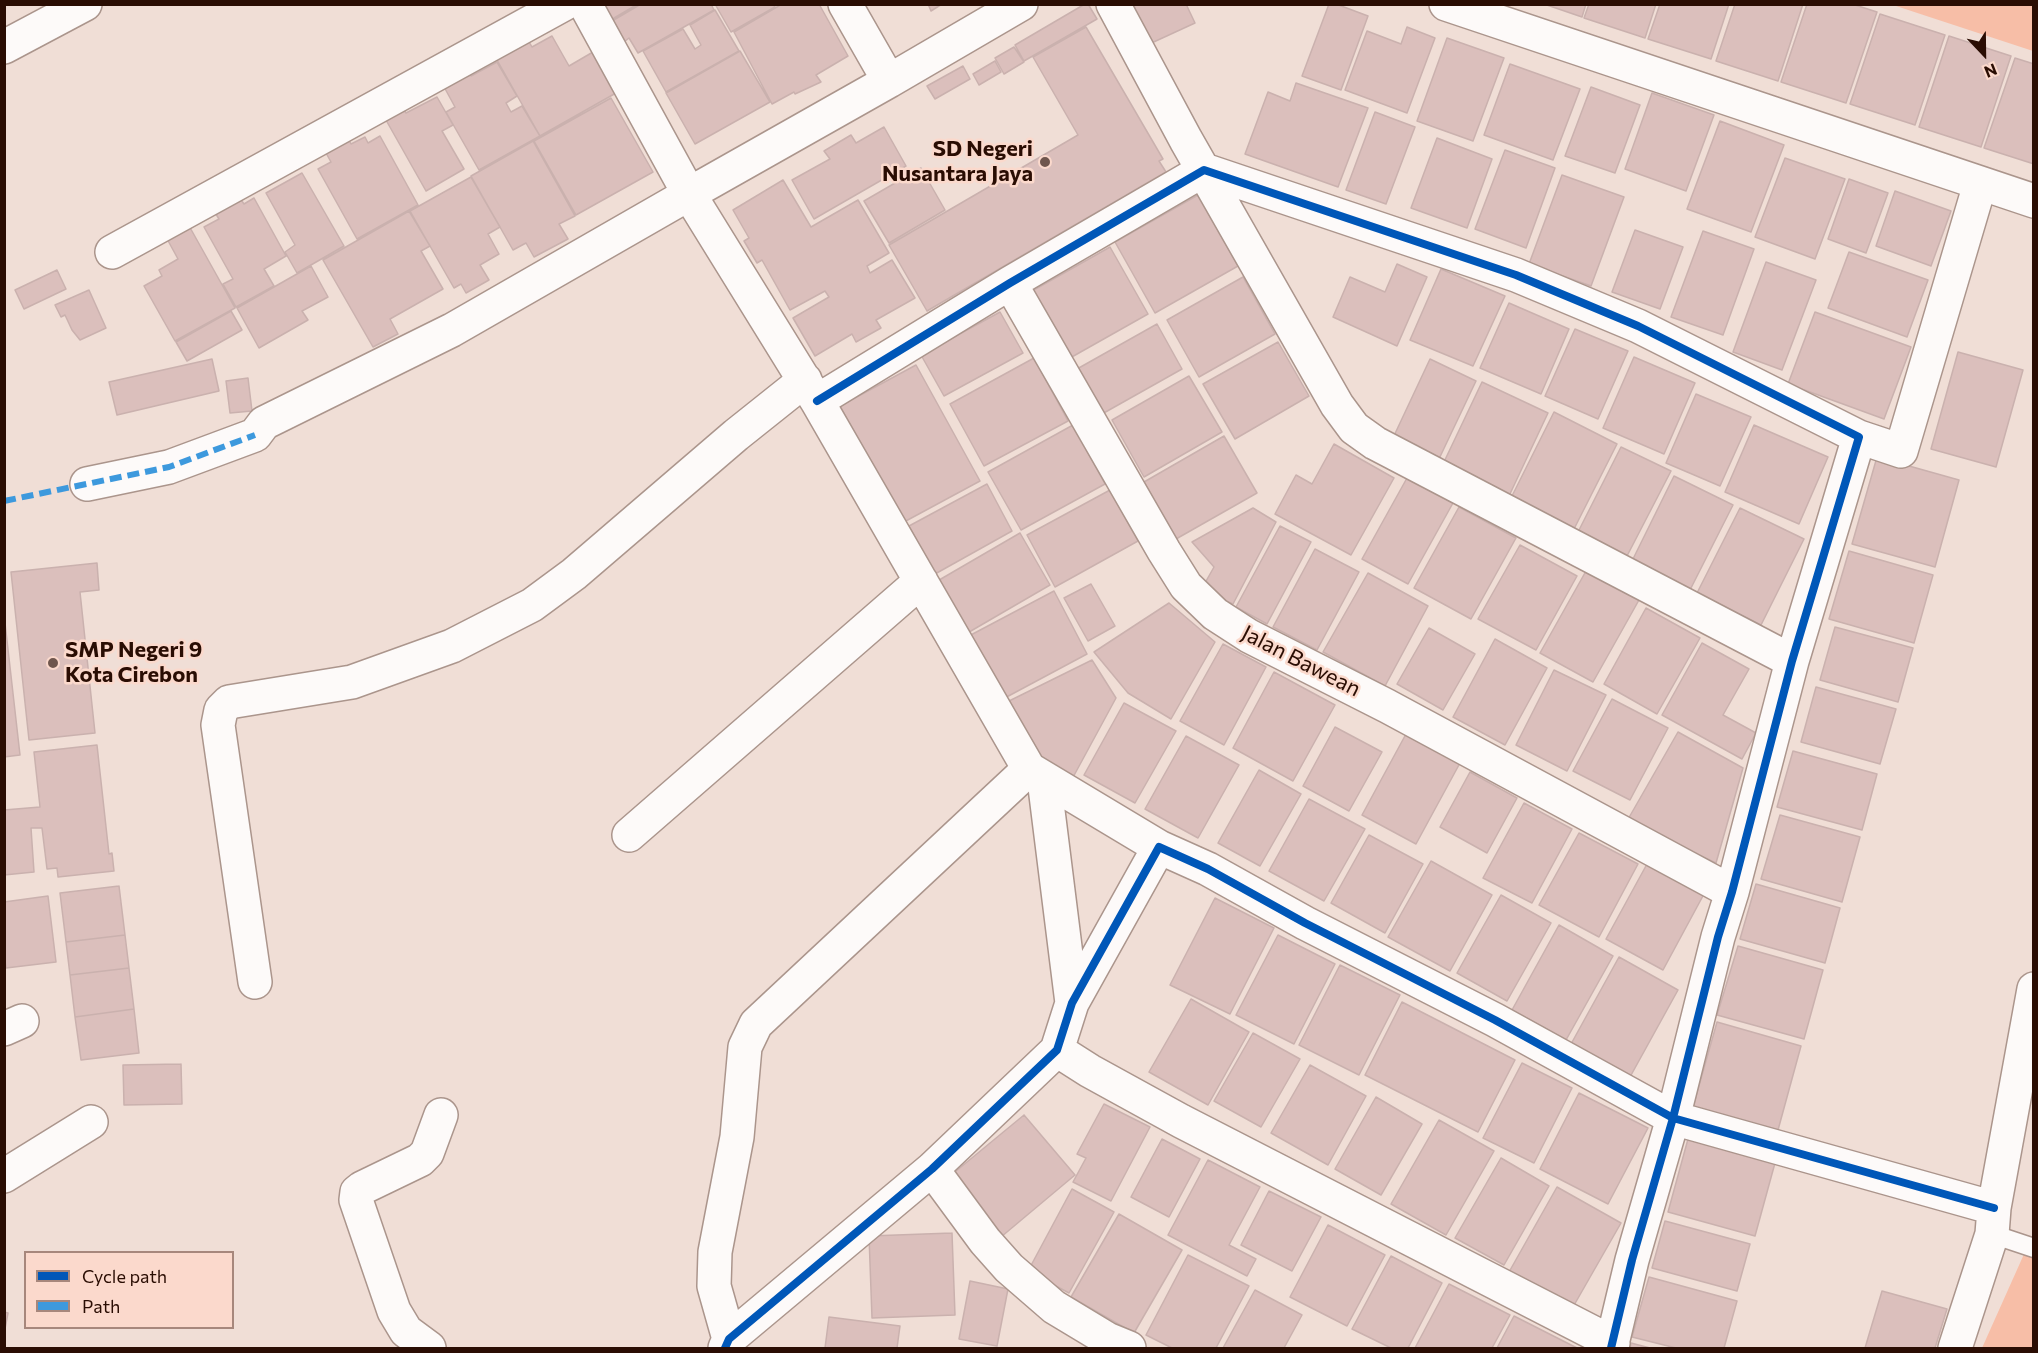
<!DOCTYPE html>
<html>
<head>
<meta charset="utf-8">
<style>
  body { margin:0 }
  #map { position:relative; width:2038px; height:1353px; overflow:hidden; background:#f0ded6; font-family:Commissioner,sans-serif }
  canvas { display:block }
  .frame { position:absolute; inset:0; border:6px solid #2a0d03; pointer-events:none }
  .legend { position:absolute; left:24px; top:1251px; width:210px; height:78px; box-sizing:border-box; background:#fbd9cc; border:2px solid #a7877c; margin:0; padding:8px 10px; list-style:none; font-size:18px; color:#2a0d03 }
  .legend li { display:flex; align-items:center; gap:12px; height:30px }
  .legend b { width:30px; border:2px solid #a7877c }
  .north { position:absolute; left:1954px; top:24px; width:60px; height:60px; -webkit-text-stroke:4px #fbd9cc; paint-order:stroke; rotate:158deg; font-size:16px; font-weight:700; line-height:24px; text-align:center; color:#2a0d03 }
  .north::after { content:''; display:block; margin:auto; width:21px; height:27px; background:#2a0d03; clip-path:polygon(50% 0,100% 100%,50% 72%,0 100%) }
</style>
</head>
<body>
<div id="map">
<canvas width="2038" height="1353"></canvas>
<div class="frame"></div>
<ul class="legend">
<li><b style="height:8px;background:#0057b8"></b>Cycle path</li>
<li><b style="height:8px;background:#3d99dd"></b>Path</li>
</ul>
<div class="north">N</div>
</div>
<script>
const ctx = document.querySelector('canvas').getContext('2d');
ctx.lineJoin = 'round';
function fill(path, color) { ctx.fillStyle = color; ctx.fill(path, 'evenodd'); }
const poly = rows => new Path2D(rows.map(r => 'M' + r).join(''));
function stroke(path, color, width, dash) { ctx.strokeStyle = color; ctx.lineWidth = width; ctx.lineCap = dash ? 'butt' : 'round'; ctx.setLineDash(dash || []); ctx.stroke(path); }
function write(font, color, halo, rows, align = 'center') {
  ctx.font = font + ' Commissioner,sans-serif'; ctx.lineWidth = 5; ctx.setLineDash([]); ctx.textBaseline = 'middle'; ctx.strokeStyle = halo; ctx.fillStyle = color; for (const [text, x, y, turn = 0] of rows) {
    ctx.save(); ctx.translate(x, y); ctx.rotate((+turn || 0) * Math.PI / 180); ctx.textAlign = isNaN(turn) ? turn : align; if (halo) ctx.strokeText(text, 0, 0); ctx.fillText(text, 0, 0); ctx.restore();
  }
}
fill(poly([
  [1893,5,2033,5,2033,51],
  [2033,1234,2033,1348,1982,1348]
]), '#f7bea7');
const building = poly([
  [601,4,638,4,609,21,601,4],
  [641,4,711,4,714,10,638,53,629,38,624,42,612,21,641,4],
  [715,4,773,4,775,7,731,32,715,4],
  [782,4,819,4,848,56,816,75,821,82,795,94,794,92,772,104,734,32,782,4],
  [928,4,942,4,931,11,928,4],
  [1085,4,1088,4,1097,19,1024,61,1015,45,1085,4],
  [1125,4,1186,4,1195,23,1145,46,1125,4],
  [1329,4,1336,4,1368,16,1341,90,1302,76,1329,4],
  [1544,4,1586,4,1582,17,1544,4],
  [1589,4,1656,4,1645,38,1584,18,1589,4],
  [1660,4,1729,4,1711,59,1648,39,1660,4],
  [1735,4,1803,4,1778,81,1716,61,1735,4],
  [1807,4,1852,4,1877,12,1846,103,1781,82,1807,4],
  [715,10,739,51,666,92,643,51,683,29,695,49,701,45,690,25,715,10],
  [1880,14,1945,35,1915,125,1850,104,1880,14],
  [1086,27,1163,159,1159,161,1166,172,927,311,889,245,1078,135,1033,57,1086,27],
  [1407,27,1435,38,1407,113,1345,90,1367,31,1401,44,1407,27],
  [524,33,532,47,552,36,569,66,593,52,616,93,540,136,497,60,524,33],
  [1949,36,2011,56,1981,147,1919,127,1949,36],
  [1447,38,1504,58,1473,141,1417,121,1447,38],
  [1014,47,1024,62,1004,74,995,58,1014,47],
  [740,51,770,102,695,144,666,93,740,51],
  [2015,58,2034,64,2034,164,1984,148,2015,58],
  [995,61,1001,72,979,85,973,74,995,61],
  [497,62,517,96,506,103,511,112,522,106,540,136,479,170,446,112,455,107,443,85,469,71,471,76,497,62],
  [1510,64,1580,89,1553,160,1484,135,1510,64],
  [963,66,970,79,935,99,927,86,963,66],
  [1296,83,1368,108,1338,187,1245,154,1268,92,1290,101,1296,83],
  [1591,87,1640,105,1615,173,1565,156,1591,87],
  [1652,93,1714,115,1686,191,1625,169,1652,93],
  [437,97,453,125,442,131,464,169,426,191,382,113,400,103,406,113,437,97],
  [611,98,653,172,576,215,534,141,611,98],
  [1375,112,1415,127,1386,204,1346,190,1375,112],
  [1720,121,1784,145,1751,232,1687,209,1720,121],
  [884,127,906,166,814,219,792,180,830,159,824,151,851,135,856,143,884,127],
  [380,136,418,205,357,239,318,169,331,162,326,153,349,140,351,144,365,137,368,143,380,136],
  [1437,138,1492,159,1467,228,1411,208,1437,138],
  [533,141,575,216,559,224,568,239,534,257,526,243,513,250,471,176,533,141],
  [1505,150,1555,168,1526,248,1475,229,1505,150],
  [1785,158,1845,179,1815,259,1755,237,1785,158],
  [921,168,945,210,889,243,864,201,921,168],
  [302,173,344,246,297,273,285,252,295,245,266,193,302,173],
  [1562,175,1624,197,1591,286,1529,264,1562,175],
  [471,177,500,227,488,234,499,254,480,265,489,280,466,293,461,284,454,288,410,211,471,177],
  [1849,179,1888,193,1866,253,1828,239,1849,179],
  [783,180,811,227,858,200,889,253,867,266,870,273,892,260,915,298,876,320,881,328,856,342,852,334,815,356,793,318,829,297,825,291,790,310,762,260,757,263,744,241,749,238,733,210,783,180],
  [1895,191,1951,211,1931,266,1876,246,1895,191],
  [1198,195,1238,266,1155,313,1115,242,1198,195],
  [239,197,244,204,254,198,286,256,264,269,274,286,236,307,223,284,233,279,204,227,219,219,214,211,239,197],
  [409,211,430,246,421,251,443,289,390,319,398,334,373,347,323,260,409,211],
  [188,224,235,308,175,341,144,286,162,276,159,270,178,259,166,237,188,224],
  [1635,230,1683,247,1660,309,1612,292,1635,230],
  [1703,231,1754,249,1723,335,1671,317,1703,231],
  [1110,247,1148,314,1070,358,1032,291,1110,247],
  [1849,252,1928,280,1907,337,1828,308,1849,252],
  [1766,262,1816,280,1782,370,1733,352,1766,262],
  [1397,264,1427,277,1397,346,1333,317,1350,277,1385,292,1397,264],
  [311,266,328,297,302,311,308,320,259,348,237,308,311,266],
  [1441,269,1505,296,1473,366,1410,340,1441,269],
  [57,270,66,289,24,309,15,290,57,270],
  [1243,277,1275,334,1199,377,1167,320,1243,277],
  [89,290,106,328,80,340,72,330,65,315,61,317,55,305,89,290],
  [1509,303,1569,329,1541,394,1480,368,1509,303],
  [231,311,242,330,187,361,176,342,231,311],
  [1000,312,1023,353,944,396,921,355,1000,312],
  [1815,312,1911,347,1884,419,1788,384,1815,312],
  [1157,324,1182,369,1102,414,1077,369,1157,324],
  [1575,329,1628,351,1598,419,1545,396,1575,329],
  [1278,342,1309,396,1235,439,1203,384,1278,342],
  [1958,352,2023,370,1996,467,1931,449,1958,352],
  [1634,357,1695,383,1664,454,1603,428,1634,357],
  [1034,358,1068,421,984,466,950,404,1034,358],
  [212,359,219,391,117,415,109,382,212,359],
  [1430,359,1476,381,1438,461,1392,440,1430,359],
  [916,365,980,481,904,522,840,406,916,365],
  [1189,376,1222,432,1144,477,1112,420,1189,376],
  [248,378,252,411,230,413,226,381,248,378],
  [1482,382,1548,413,1509,496,1443,464,1482,382],
  [1696,394,1751,417,1720,486,1666,463,1696,394],
  [1554,412,1617,444,1574,529,1511,498,1554,412],
  [1073,425,1105,484,1021,530,988,472,1073,425],
  [1754,425,1828,457,1799,524,1725,492,1754,425],
  [1224,436,1257,493,1176,539,1144,482,1224,436],
  [1334,444,1394,478,1351,555,1275,514,1296,475,1312,484,1334,444],
  [1621,447,1671,471,1627,556,1578,532,1621,447],
  [1877,457,1959,480,1935,567,1852,544,1877,457],
  [1674,476,1733,505,1690,590,1632,561,1674,476],
  [1407,478,1453,503,1408,584,1362,559,1407,478],
  [987,484,1012,531,935,574,909,526,987,484],
  [1110,490,1138,541,1055,587,1027,535,1110,490],
  [1459,507,1516,538,1471,619,1414,588,1459,507],
  [1253,508,1276,522,1233,604,1201,590,1214,567,1192,542,1253,508],
  [1740,508,1804,539,1761,625,1697,593,1740,508],
  [1280,526,1311,542,1267,624,1236,607,1280,526],
  [1020,533,1050,585,964,635,934,583,1020,533],
  [1520,545,1577,576,1536,650,1478,619,1520,545],
  [1315,549,1359,572,1317,650,1273,627,1315,549],
  [1849,551,1933,575,1914,643,1829,619,1849,551],
  [97,563,99,590,80,592,95,733,29,740,11,572,97,563],
  [1586,571,1639,600,1593,682,1540,653,1586,571],
  [1368,573,1428,606,1385,686,1323,652,1368,573],
  [1091,584,1115,626,1088,641,1064,598,1091,584],
  [1054,591,1087,654,1001,700,967,637,1054,591],
  [1169,603,1215,642,1171,719,1128,693,1094,652,1169,603],
  [1646,608,1700,638,1657,714,1604,684,1646,608],
  [4,614,20,755,4,757,4,614],
  [1835,627,1913,648,1898,702,1820,680,1835,627],
  [1429,628,1475,654,1443,710,1397,684,1429,628],
  [1495,639,1547,668,1505,745,1453,717,1495,639],
  [1702,643,1749,669,1723,715,1756,733,1742,759,1662,715,1702,643],
  [1223,644,1266,667,1224,745,1180,721,1223,644],
  [1092,660,1116,698,1071,781,1042,772,1005,703,1092,660],
  [1554,670,1606,695,1567,771,1516,745,1554,670],
  [1274,672,1335,705,1293,781,1233,748,1274,672],
  [1816,687,1896,709,1880,764,1801,742,1816,687],
  [1612,699,1668,728,1630,800,1573,771,1612,699],
  [1124,703,1176,731,1135,803,1084,775,1124,703],
  [1335,727,1382,752,1349,811,1303,786,1335,727],
  [1678,732,1743,768,1716,863,1627,821,1678,732],
  [1406,734,1460,763,1416,844,1362,815,1406,734],
  [1186,736,1239,765,1198,838,1145,809,1186,736],
  [97,745,109,854,112,853,114,871,58,877,57,868,47,869,42,828,31,828,34,872,4,875,4,810,40,807,34,752,97,745],
  [1793,751,1877,774,1862,830,1777,807,1793,751],
  [1259,770,1301,794,1260,866,1218,843,1259,770],
  [1470,772,1517,798,1487,853,1440,827,1470,772],
  [1309,799,1365,829,1324,901,1269,871,1309,799],
  [1524,803,1572,829,1532,903,1483,878,1524,803],
  [1780,815,1860,837,1842,902,1761,879,1780,815],
  [1579,833,1638,864,1599,937,1539,905,1579,833],
  [1369,835,1423,864,1385,933,1331,903,1369,835],
  [1431,861,1492,895,1450,971,1388,937,1431,861],
  [1647,864,1704,894,1663,970,1606,939,1647,864],
  [1756,884,1840,908,1825,963,1740,939,1756,884],
  [119,886,125,935,66,942,60,893,119,886],
  [1501,895,1551,923,1507,1001,1457,973,1501,895],
  [48,896,56,962,6,968,4,952,4,902,48,896],
  [1215,898,1274,928,1230,1014,1170,985,1215,898],
  [1559,925,1613,956,1566,1040,1512,1010,1559,925],
  [125,935,129,968,70,975,66,942,125,935],
  [1278,935,1335,964,1294,1044,1236,1015,1278,935],
  [1738,946,1823,970,1804,1039,1717,1015,1738,946],
  [1619,957,1678,990,1630,1077,1571,1044,1619,957],
  [1340,965,1400,995,1359,1075,1299,1045,1340,965],
  [129,968,134,1009,75,1017,70,975,129,968],
  [1191,999,1249,1032,1208,1105,1149,1072,1191,999],
  [1402,1002,1515,1060,1478,1132,1365,1075,1402,1002],
  [134,1009,139,1053,81,1060,75,1017,134,1009],
  [1717,1022,1801,1046,1778,1130,1693,1107,1717,1022],
  [1253,1033,1300,1059,1261,1127,1214,1101,1253,1033],
  [1522,1063,1572,1088,1534,1163,1483,1138,1522,1063],
  [181,1064,182,1104,124,1105,123,1065,181,1064],
  [1310,1065,1366,1096,1328,1165,1271,1133,1310,1065],
  [1579,1093,1648,1128,1608,1204,1540,1169,1579,1093],
  [1376,1097,1422,1124,1381,1195,1335,1169,1376,1097],
  [1104,1104,1150,1127,1111,1201,1073,1182,1086,1158,1077,1154,1104,1104],
  [1024,1115,1075,1175,1001,1237,950,1176,1024,1115],
  [1439,1120,1494,1151,1446,1235,1391,1204,1439,1120],
  [1162,1139,1200,1159,1169,1217,1131,1197,1162,1139],
  [1688,1139,1775,1163,1755,1236,1668,1212,1688,1139],
  [1501,1158,1549,1186,1504,1265,1455,1238,1501,1158],
  [1208,1160,1260,1187,1229,1245,1256,1259,1247,1276,1168,1235,1208,1160],
  [1557,1187,1621,1223,1573,1307,1509,1272,1557,1187],
  [1072,1189,1114,1212,1069,1293,1028,1271,1072,1189],
  [1269,1191,1321,1217,1292,1271,1241,1245,1269,1191],
  [1119,1214,1182,1250,1134,1333,1071,1297,1119,1214],
  [1665,1221,1750,1244,1737,1291,1652,1268,1665,1221],
  [1328,1225,1385,1255,1347,1326,1290,1297,1328,1225],
  [952,1233,955,1315,872,1318,869,1236,952,1233],
  [1188,1255,1249,1286,1216,1348,1172,1348,1146,1335,1188,1255],
  [1391,1256,1442,1283,1408,1348,1391,1348,1352,1329,1391,1256],
  [1649,1277,1737,1301,1724,1348,1676,1348,1632,1337,1649,1277],
  [970,1281,1008,1289,997,1346,959,1339,970,1281],
  [1449,1284,1510,1315,1492,1348,1415,1348,1449,1284],
  [1255,1290,1302,1315,1284,1348,1223,1348,1255,1290],
  [1882,1291,1947,1309,1935,1348,1865,1348,1882,1291],
  [4,1312,8,1313,4,1334,4,1312],
  [1514,1316,1577,1348,1497,1348,1514,1316],
  [829,1317,900,1326,897,1348,825,1348,829,1317],
  [1631,1343,1650,1348,1630,1348,1631,1343]
]);
fill(building, '#dbbfbc');
stroke(building, '#cab1ae', 1.5);
const service = poly([
  [1992,1234,2034,1248]
]);
const minor = poly([
  [585,4,689,194,889,81,845,4],
  [1113,4,1186,140,1337,405,1354,428,1375,443,1792,661],
  [1446,4,2034,201],
  [4,47,85,4],
  [889,81,1021,4],
  [112,252,564,4],
  [1010,283,1164,551,1186,586,1215,614,1249,636,1387,706,1732,892],
  [817,401,1010,283,1204,170,1516,275,1638,326,1859,437,1792,661,1732,892,1718,937,1673,1118,1632,1260,1611,1348],
  [1859,437,1901,451,1980,184],
  [87,484,169,467,255,435,264,423,452,330,689,194,817,401,1029,769,1159,847],
  [1044,779,1072,1003],
  [629,835,921,581],
  [255,982,218,725,221,710,229,702,352,682,452,646,532,605,574,574,736,435,805,380],
  [4,1029,22,1021],
  [1057,1050,1090,1071,1181,1121,1613,1343],
  [932,1169,985,1241,1009,1268,1054,1307,1107,1339,1129,1348],
  [4,1176,91,1122],
  [729,1339,714,1286,715,1252,737,1137,745,1047,756,1024,1029,769],
  [429,1348,406,1331,394,1311,356,1200,357,1192,362,1188,420,1160,427,1153,441,1115],
  [725,1348,729,1339,932,1169,1057,1050,1072,1003,1159,847,1208,869,1305,923,1495,1020,1673,1118,1994,1208],
  [1955,1348,1992,1234,1994,1208,2034,989]
]);
stroke(service, '#ab958c', 21);
stroke(minor, '#ab958c', 36);
stroke(service, '#fdfaf9', 18);
stroke(minor, '#fdfaf9', 33);
stroke(poly([
  [4,501,169,467,255,435]
]), '#3d99dd', 6, [12, 6]);
stroke(poly([
  [817,401,1010,283,1204,170,1516,275,1638,326,1859,437,1792,661,1732,892,1718,937,1673,1118,1632,1260,1611,1348],
  [725,1348,729,1339,932,1169,1057,1050,1072,1003,1159,847,1208,869,1305,923,1495,1020,1673,1118,1994,1208]
]), '#0057b8', 8);
for (const [x, y, r, color] of [
  [1045,162,6,"#6f564d"],
  [53,663,6,"#6f564d"]
]) { const dot = new Path2D(); dot.arc(x, y, r, 0, 2 * Math.PI); ctx.fillStyle = color; ctx.fill(dot); stroke(dot, '#fbd9cc', 2); }
write('bold 22px', '#2a0d03', '#fbd9cc', [
  ["SD Negeri",1033,149],
  ["Nusantara Jaya",1033,174],
  ["SMP Negeri 9",65,650,"left"],
  ["Kota Cirebon",65,675,"left"]
], 'right');
write('22px', '#2a0d03', '#fbd9cc', [
  ["Jalan Bawean",1301,661,27]
]);
</script>
</body>
</html>
